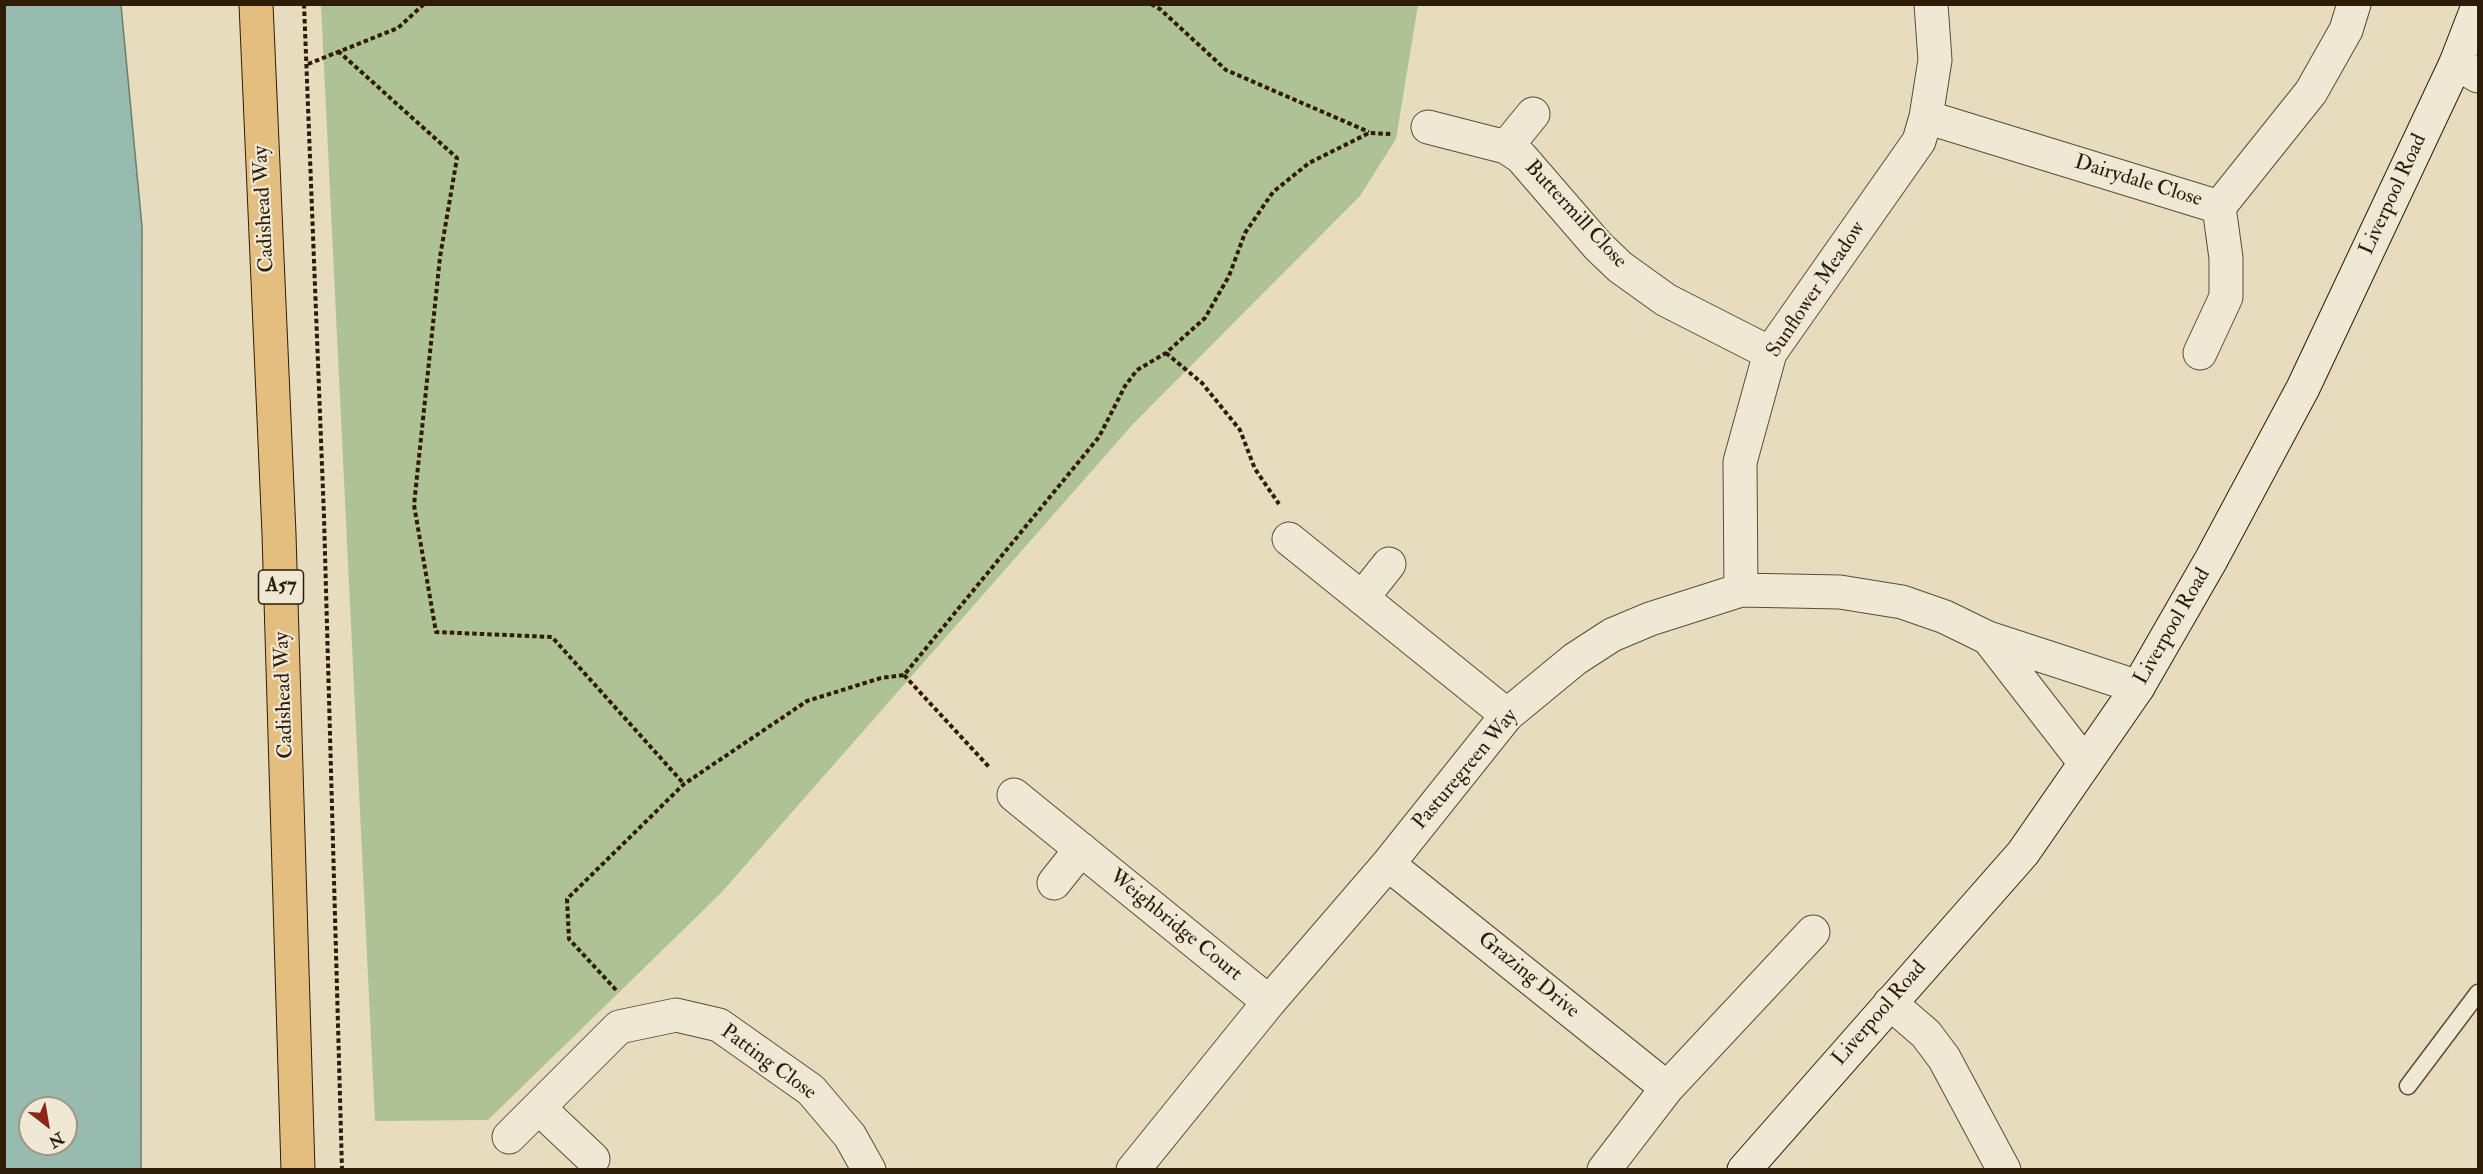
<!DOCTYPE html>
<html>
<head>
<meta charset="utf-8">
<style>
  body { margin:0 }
  #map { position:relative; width:2483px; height:1174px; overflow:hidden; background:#e7dcbe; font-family:"IM FELL Double Pica",serif }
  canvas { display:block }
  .frame { position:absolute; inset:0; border:6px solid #2f1c06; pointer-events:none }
  .north { position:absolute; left:18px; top:1096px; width:60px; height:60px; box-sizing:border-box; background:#efe8d5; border:2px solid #a29682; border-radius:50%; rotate:149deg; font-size:16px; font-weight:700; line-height:24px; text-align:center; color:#2f1c06 }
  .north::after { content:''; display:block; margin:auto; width:21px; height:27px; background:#8f2418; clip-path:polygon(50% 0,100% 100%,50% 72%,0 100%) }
</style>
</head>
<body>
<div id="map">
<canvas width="2483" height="1174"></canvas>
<div class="frame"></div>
<div class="north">N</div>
</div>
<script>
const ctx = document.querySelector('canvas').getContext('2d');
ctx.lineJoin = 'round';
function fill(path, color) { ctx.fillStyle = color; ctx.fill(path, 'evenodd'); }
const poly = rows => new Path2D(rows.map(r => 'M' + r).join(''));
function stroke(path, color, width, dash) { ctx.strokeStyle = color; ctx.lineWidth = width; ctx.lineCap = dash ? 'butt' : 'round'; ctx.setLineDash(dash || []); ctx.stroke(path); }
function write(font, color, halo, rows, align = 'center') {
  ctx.font = font + ' "IM FELL Double Pica",serif'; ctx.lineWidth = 4.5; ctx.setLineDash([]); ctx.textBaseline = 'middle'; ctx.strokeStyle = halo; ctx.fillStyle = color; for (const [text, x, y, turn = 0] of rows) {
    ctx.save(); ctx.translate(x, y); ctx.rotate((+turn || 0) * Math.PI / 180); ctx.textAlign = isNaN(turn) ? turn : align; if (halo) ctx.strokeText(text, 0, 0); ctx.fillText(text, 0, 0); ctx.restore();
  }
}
fill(poly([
  [321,5,1418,5,1396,139,1360,196,1133,424,721,893,488,1120,375,1121]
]), '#afc296');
const water = poly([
  [5,4,121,5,142,227,141,1169,5,1169,5,4],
  [30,1108,66,1108,66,1144,30,1144,30,1108]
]);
fill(water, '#97bcaf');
stroke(water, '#6d7c6b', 1.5);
const lane = poly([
  [2408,1086,2478,993]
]);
const street = poly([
  [2456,63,2478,76],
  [1926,117,2219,207,2311,92,2346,30,2354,4],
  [1428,127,1506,147,1521,157,1598,246,1620,267,1666,300,1770,353],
  [1506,147,1533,114],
  [2200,353,2226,297,2226,258,2219,207],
  [1289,539,1507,715],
  [1741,590,1740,462,1770,353,1919,141,1926,117,1935,60,1931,4],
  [1362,598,1389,564],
  [1988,638,2085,763],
  [1014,795,1269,1002],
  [1388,864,1667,1088],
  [1054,883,1081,849],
  [1890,1003,1926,1034,1944,1058,2004,1170],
  [539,1108,593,1159],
  [509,1137,619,1027,676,1015,719,1025,811,1090,850,1136,869,1170],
  [1133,1170,1269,1002,1388,864,1507,715,1575,659,1612,635,1650,619,1741,590,1840,592,1902,602,1945,617,1988,638,2138,687],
  [1604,1170,1667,1088,1813,932]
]);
const secondary = poly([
  [1744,1170,2023,853,2138,687,2211,560,2303,388,2456,63,2478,6]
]);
const highway = poly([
  [256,4,279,534,298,1170]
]);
stroke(lane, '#5d4c34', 19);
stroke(street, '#5d4c34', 35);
stroke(secondary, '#2f1c06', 35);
stroke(highway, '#2f1c06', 35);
stroke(poly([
  [304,4,324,517,342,1170],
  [1151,4,1160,9,1226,70,1369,132],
  [338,51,457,158,440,257,414,505,436,632,552,637,684,784],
  [308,64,398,28,424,4],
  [1166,353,1202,383,1240,430,1255,469,1279,504],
  [904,675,989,767],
  [616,990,569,939,567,899,684,784,807,701,881,678,904,675,1099,437,1125,386,1137,370,1166,353,1205,318,1229,276,1245,233,1273,192,1309,163,1369,133,1391,134]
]), '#2f1c06', 4, [4.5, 3]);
stroke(lane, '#efe8d5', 16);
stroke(street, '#efe8d5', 33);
stroke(secondary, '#efe8d5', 33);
stroke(highway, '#e4be7f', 33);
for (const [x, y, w] of [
  [281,587,45]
]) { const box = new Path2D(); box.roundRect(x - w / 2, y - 17, w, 34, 4.5); ctx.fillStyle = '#efe8d5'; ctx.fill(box); stroke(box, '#2f1c06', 1.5); }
write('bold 20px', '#2f1c06', null, [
  ["A57",281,587]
]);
write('21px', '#2f1c06', '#efe8d5', [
  ["Dairydale Close",2138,182,17],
  ["Liverpool Road",2394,195,-65],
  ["Cadishead Way",265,209,-93],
  ["Buttermill Close",1575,215,47],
  ["Sunflower Meadow",1817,290,-56],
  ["Liverpool Road",2173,627,-60],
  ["Cadishead Way",285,695,-92],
  ["Pasturegreen Way",1466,770,-50],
  ["Weighbridge Court",1175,926,39],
  ["Grazing Drive",1528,976,39],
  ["Liverpool Road",1880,1014,-49],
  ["Patting Close",768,1063,36]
]);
</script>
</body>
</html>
